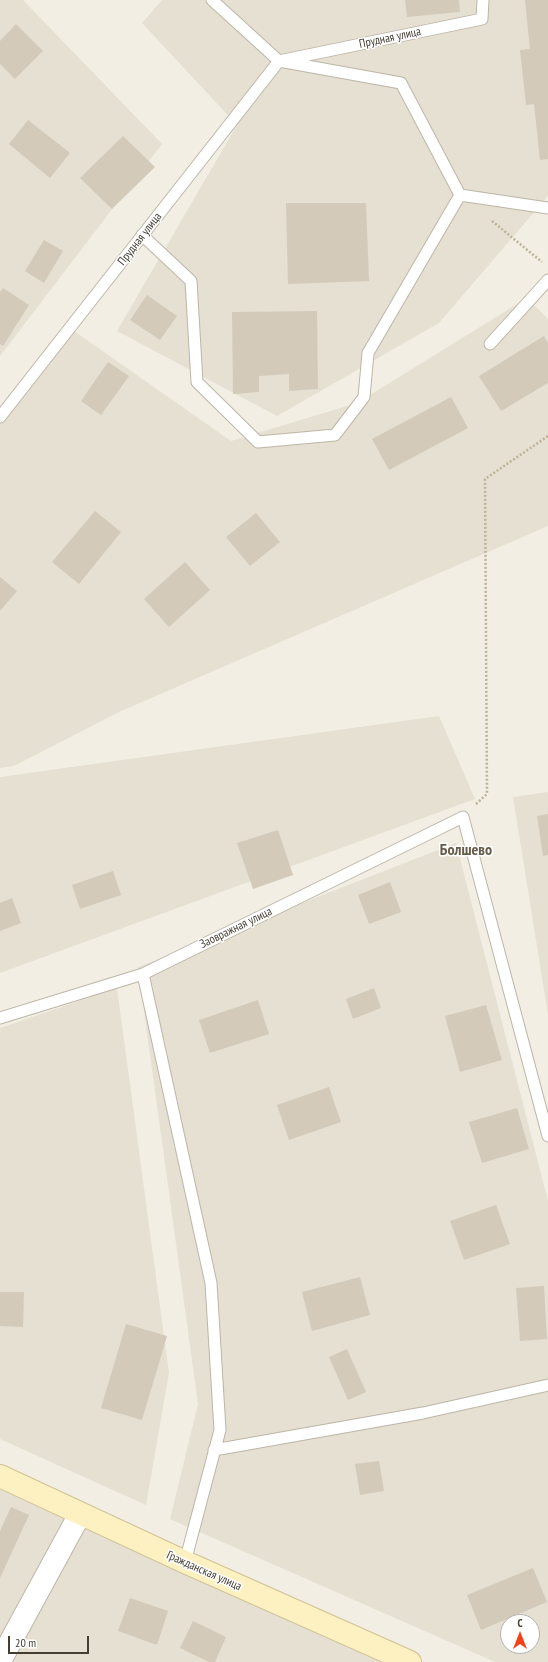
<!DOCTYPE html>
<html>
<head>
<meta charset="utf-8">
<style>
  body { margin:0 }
  #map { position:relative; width:548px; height:1662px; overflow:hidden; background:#f2eee4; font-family:"PT Sans Narrow",sans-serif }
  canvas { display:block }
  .north { position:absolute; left:500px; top:1614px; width:40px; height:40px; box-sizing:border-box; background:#fff; border:1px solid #b4b2ae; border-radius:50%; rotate:0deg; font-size:11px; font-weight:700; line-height:16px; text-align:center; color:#433e34 }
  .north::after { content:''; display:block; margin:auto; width:14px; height:18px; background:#f54017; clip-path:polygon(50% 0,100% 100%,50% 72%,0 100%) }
  .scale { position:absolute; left:8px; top:1636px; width:81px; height:18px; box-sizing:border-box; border:2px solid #433e34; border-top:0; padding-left:5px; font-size:12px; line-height:14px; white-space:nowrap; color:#433e34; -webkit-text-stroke:3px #fff; paint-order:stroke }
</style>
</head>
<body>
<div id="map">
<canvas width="548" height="1662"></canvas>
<div class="north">С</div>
<div class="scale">20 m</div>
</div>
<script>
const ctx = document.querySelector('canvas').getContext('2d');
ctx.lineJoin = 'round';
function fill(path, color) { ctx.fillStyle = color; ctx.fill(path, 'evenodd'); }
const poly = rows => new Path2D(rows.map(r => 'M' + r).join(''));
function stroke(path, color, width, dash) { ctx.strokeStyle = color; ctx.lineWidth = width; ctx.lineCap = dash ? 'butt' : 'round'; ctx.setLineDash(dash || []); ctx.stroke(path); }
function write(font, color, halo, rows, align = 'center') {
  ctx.font = font + ' "PT Sans Narrow",sans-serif'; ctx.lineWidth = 3; ctx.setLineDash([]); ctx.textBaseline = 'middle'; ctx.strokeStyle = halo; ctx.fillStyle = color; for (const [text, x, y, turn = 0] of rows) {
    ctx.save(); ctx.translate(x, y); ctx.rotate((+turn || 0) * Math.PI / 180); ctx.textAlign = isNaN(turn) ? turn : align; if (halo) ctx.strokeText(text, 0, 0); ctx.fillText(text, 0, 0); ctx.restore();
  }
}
fill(poly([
  [0,0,23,0,162,144,0,356],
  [162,0,548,0,548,196,439,323,277,416,117,331,237,125,142,23],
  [527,298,548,319,548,526,119,712,14,766,0,768,0,406,74,331,231,441,357,403],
  [439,716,475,799,0,973,0,777],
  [548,792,548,1015,513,797],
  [456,843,548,1201,548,1662,495,1662,170,1519,198,1404,138,967],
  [508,1622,532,1622,532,1646,508,1646],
  [117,988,169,1373,146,1505,0,1439,0,1028],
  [0,1480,414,1662,0,1662]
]), '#e5e0d2');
fill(poly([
  [405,0,459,0,460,12,407,17],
  [525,0,548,0,548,159,540,160,534,104,526,105,520,50,530,49],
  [16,24,43,51,15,79,0,64,0,41],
  [28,120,70,153,50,178,9,144],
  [123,136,155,167,112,209,80,178],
  [286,203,366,203,369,281,288,284],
  [44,240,63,251,44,283,25,271],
  [3,288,29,305,3,346,0,344,0,292],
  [147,295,177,316,160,340,130,320],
  [317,311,318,389,289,391,289,374,259,376,259,392,233,394,232,312],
  [544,336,548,343,548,383,501,411,479,376],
  [108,362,129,376,101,415,81,401],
  [451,397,468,428,389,470,372,439],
  [95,511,121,532,79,584,52,562],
  [256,513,280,542,250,566,226,537],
  [185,562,210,590,169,627,144,599],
  [0,577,17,591,0,611],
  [548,814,548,855,543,856,537,816],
  [278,830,293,875,253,889,237,843],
  [113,871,121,895,80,909,72,885],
  [390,882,401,912,369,924,358,895],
  [12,898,21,923,0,931,0,903],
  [374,988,381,1008,353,1019,346,999],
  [258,1000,269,1034,210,1053,199,1020],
  [486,1005,502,1060,460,1072,445,1016],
  [329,1087,341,1122,289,1140,277,1105],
  [517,1108,529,1149,482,1163,469,1122],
  [496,1205,510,1244,464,1260,450,1221],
  [360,1277,370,1315,312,1331,302,1292],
  [544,1286,547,1339,520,1341,516,1288],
  [0,1292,24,1292,23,1327,0,1326],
  [126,1324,167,1336,142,1420,101,1408],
  [347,1349,366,1392,348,1400,329,1357],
  [379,1461,384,1491,360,1495,355,1464],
  [11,1507,29,1515,0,1578,0,1531],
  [533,1568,547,1602,481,1630,467,1595],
  [130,1598,168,1611,157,1645,118,1631],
  [193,1621,226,1637,215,1662,209,1662,180,1648]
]), '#d3cab9');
const lane = poly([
  [212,0,279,61,482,19,483,0],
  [142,235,191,281,197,382,258,442,335,435,364,397,368,353,460,195,548,208],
  [490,344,548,280],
  [0,417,279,61,401,83,460,195],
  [143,974,211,1283,220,1430,185,1562],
  [0,1018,143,974,463,817,548,1136],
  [214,1450,423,1413,548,1385]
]);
const street = poly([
  [0,1661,80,1514]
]);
const secondary = poly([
  [0,1476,185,1562,410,1662]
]);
stroke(lane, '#bdb6a7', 13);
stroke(street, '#bdb6a7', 24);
stroke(secondary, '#d1c294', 24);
stroke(poly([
  [492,221,542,262],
  [476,804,487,794,485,479,548,436]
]), '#beb298', 2.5, [2, 2]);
stroke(lane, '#fff', 11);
stroke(street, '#fff', 22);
stroke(secondary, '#fdf1c2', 22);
write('12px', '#433e34', '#fff', [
  ["Прудная улица",390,38,-12],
  ["Прудная улица",140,239,-52],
  ["Заовражная улица",236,928,-26],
  ["Гражданская улица",204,1571,24]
]);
write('bold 16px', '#665c4b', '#fff', [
  ["Болшево",466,850]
]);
</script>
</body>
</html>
